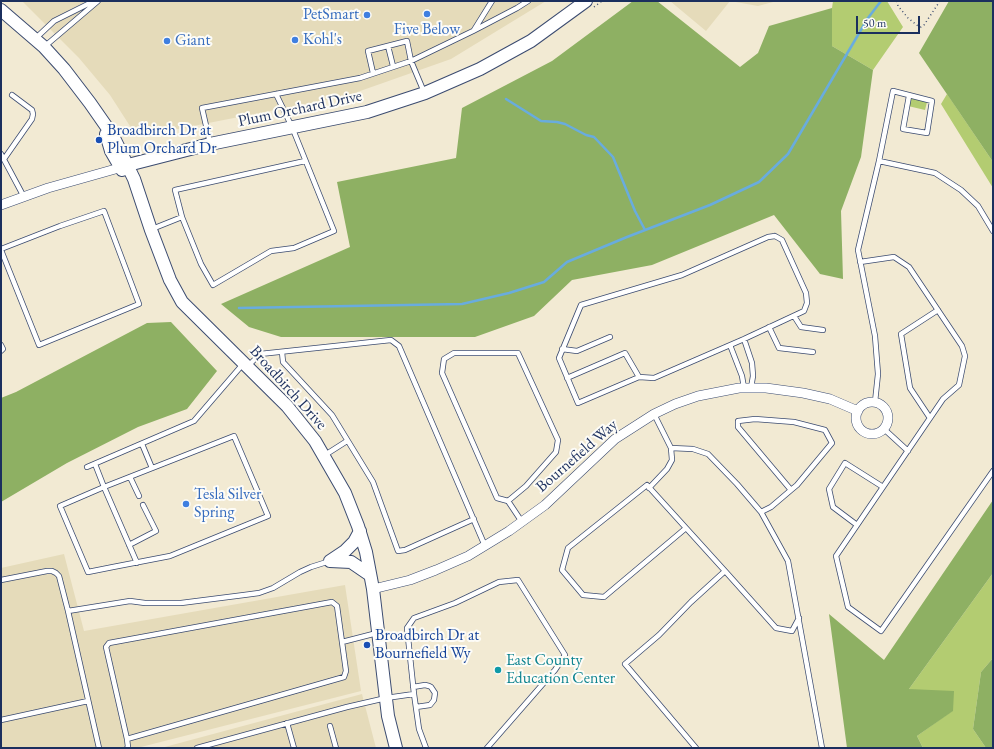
<!DOCTYPE html>
<html>
<head>
<meta charset="utf-8">
<style>
  body { margin:0 }
  #map { position:relative; width:994px; height:749px; overflow:hidden; background:#f2ead3; font-family:"EB Garamond",serif }
  canvas { display:block }
  .frame { position:absolute; inset:0; border:2px solid #1b2f5e; pointer-events:none }
  .scale { position:absolute; left:856px; top:16px; width:64px; height:18px; box-sizing:border-box; border:2px solid #1b2f5e; border-top:0; padding-left:5px; font-size:12px; line-height:14px; white-space:nowrap; color:#1b2f5e; -webkit-text-stroke:3px #fdfcf7; paint-order:stroke }
</style>
</head>
<body>
<div id="map">
<canvas width="994" height="749"></canvas>
<div class="frame"></div>
<div class="scale">50 m</div>
</div>
<script>
const ctx = document.querySelector('canvas').getContext('2d');
ctx.lineJoin = 'round';
function fill(path, color) { ctx.fillStyle = color; ctx.fill(path, 'evenodd'); }
const poly = rows => new Path2D(rows.map(r => 'M' + r).join(''));
function stroke(path, color, width, dash) { ctx.strokeStyle = color; ctx.lineWidth = width; ctx.lineCap = dash ? 'butt' : 'round'; ctx.setLineDash(dash || []); ctx.stroke(path); }
function write(font, color, halo, rows, align = 'center') {
  ctx.font = font + ' "EB Garamond",serif'; ctx.lineWidth = 4; ctx.setLineDash([]); ctx.textBaseline = 'middle'; ctx.strokeStyle = halo; ctx.fillStyle = color; for (const [text, x, y, turn = 0] of rows) {
    ctx.save(); ctx.translate(x, y); ctx.rotate((+turn || 0) * Math.PI / 180); ctx.textAlign = isNaN(turn) ? turn : align; if (halo) ctx.strokeText(text, 0, 0); ctx.fillText(text, 0, 0); ctx.restore();
  }
}
fill(poly([
  [22,1,546,1,451,59,346,96,137,137,110,95,79,58],
  [670,1,730,1,706,31],
  [730,1,777,1,758,6],
  [64,554,84,631,345,585,361,691,137,748,1,748,1,568],
  [362,694,376,748,161,748]
]), '#e5dbba');
fill(poly([
  [833,1,887,1,903,27,873,70,832,46,832,8],
  [947,94,993,162,993,188,941,104],
  [910,98,927,102,925,110,908,106],
  [993,573,993,658,981,672,973,729,986,748,923,748,917,736,952,711,909,689]
]), '#b3cc71');
fill(poly([
  [633,1,657,1,740,67,758,53,769,26,832,8,832,46,873,70,861,157,841,211,843,279,820,274,774,215,652,265,572,280,534,316,475,337,281,337,249,327,221,304,350,247,337,182,456,158,462,108,552,61],
  [949,1,993,1,993,162,919,53],
  [171,322,217,371,187,409,138,427,67,463,1,502,1,398,16,392,147,323],
  [993,500,993,573,909,689,954,691,953,711,917,736,923,748,847,748,829,614,884,660],
  [993,658,993,748,986,748,973,729,981,672]
]), '#8eb063');
stroke(poly([
  [506,99,541,121,557,122,565,124,586,135,594,137,613,157,635,211,645,230],
  [239,308,462,304,509,293,544,282,567,262,627,237,710,205,759,182,788,154,868,18,881,1]
]), '#69acde', 2.5);
const lane = poly([
  [474,30,492,1],
  [36,38,54,21,94,1],
  [388,46,393,66],
  [44,47,98,1],
  [373,73,368,51,407,41,411,61,473,31,517,8,528,1],
  [210,143,202,108,360,78,411,61,424,92],
  [1,154,24,197],
  [4,159,32,119,33,114,32,110,12,95],
  [879,161,893,91,932,101,927,133,903,129,909,96],
  [182,217,175,190,305,161],
  [152,229,182,217,201,264,213,285,271,251,294,248,334,231,292,127,276,94],
  [775,236,782,240,806,293,807,303,804,311,744,339,654,378,639,377,578,403,559,358,581,305,682,275,768,237,775,236],
  [1,249,60,226,104,211,139,304,39,345,1,250],
  [860,262,894,257,909,267,962,346,965,356,959,385,943,399,836,556,848,607,881,631,993,471],
  [794,316,801,327,823,330],
  [769,327,779,348,813,352],
  [744,339,752,363,753,376,751,388],
  [1,345,3,349,1,351],
  [730,345,742,376,744,388],
  [562,349,577,351,610,337],
  [282,352,283,362,332,415,373,482,398,551,405,550,474,519],
  [248,366,260,354,391,340,399,346,485,546],
  [567,378,625,353,639,377],
  [875,402,878,374,875,336,858,250,879,161,935,173,961,190,978,206,993,231],
  [654,414,671,448,693,449,708,454,737,484,761,512,788,561,822,748],
  [930,418,910,388,901,334,938,310],
  [884,429,908,451],
  [142,444,152,468],
  [325,455,347,441],
  [95,464,104,487,60,506,88,572,113,567,170,556,268,516,234,436,104,487,137,563],
  [87,467,194,421,243,364],
  [130,477,139,496],
  [649,488,667,469,672,460,671,448],
  [508,501,526,486,556,452,558,440,518,353,454,353,444,359,442,373,497,498,508,501,522,522],
  [761,512,771,507,791,490,797,485,832,443,825,430,794,422,755,419,738,421,738,427,791,490],
  [857,525,833,507,829,489,845,463,883,487],
  [686,528,647,485,568,548,562,570,583,595,604,597,686,528,725,571],
  [129,545,156,531,143,505],
  [1,580,47,571,52,571,56,573,59,576,68,611,99,748],
  [68,611,130,601,145,603,181,603,244,595,259,593,273,588,300,572,311,567,330,561],
  [342,642,377,633],
  [413,687,425,685,429,686,431,687,435,693,434,700,430,705,416,707],
  [414,694,407,628,414,618,455,603,499,582,518,580,565,655,555,670,487,748],
  [1,720,88,701],
  [287,723,294,748],
  [330,726,336,748],
  [127,748,128,747,127,739,106,647,109,643,332,602,337,606,346,671,344,677,127,739],
  [197,748,347,707,386,698,414,694,419,729,426,748],
  [696,748,625,664,659,635,691,602,725,571,776,628,792,631,799,618]
]);
const street = poly([
  [1,205,48,188,126,166],
  '856 418a16 16 0 1 1 32 0a16 16 0 1 1-32 0Z',
  [373,589,410,580,436,570,468,556,509,531,545,505,615,439,654,414,675,404,698,396,739,388,766,388,803,393,830,399,858,411]
]);
const secondary = poly([
  [1,10,44,47,64,69,90,103,113,136,134,179,151,230,170,280,182,302,287,406,315,441,345,493,358,526,366,552,373,589,388,716,396,748],
  [106,134,111,151,122,170],
  [128,165,210,144,367,112,425,93,480,69,531,41,586,1],
  [330,561,351,562,370,575],
  [330,561,345,551,354,542,360,531]
]);
stroke(lane, '#3b4b70', 6);
stroke(street, '#3b4b70', 10);
stroke(secondary, '#3b4b70', 14);
stroke(poly([
  [897,1,898,6,908,18,918,26,921,27,924,25,940,1],
  [594,7,602,1]
]), '#3b4b70', 1.5, [1, 3]);
stroke(lane, '#fff', 4.5);
stroke(street, '#fff', 9);
stroke(secondary, '#fff', 12);
for (const [x, y, r, color] of [
  [427,14,4,"#3f7fe0"],
  [367,15,4,"#3f7fe0"],
  [295,40,4,"#3f7fe0"],
  [167,41,4,"#3f7fe0"],
  [99,140,4,"#1a4fb4"],
  [186,504,4,"#3f7fe0"],
  [367,645,4,"#1a4fb4"],
  [498,670,4,"#0f9aa8"]
]) { const dot = new Path2D(); dot.arc(x, y, r, 0, 2 * Math.PI); ctx.fillStyle = color; ctx.fill(dot); stroke(dot, '#fdfcf7', 1.5); }
write('16px', '#366cbe', '#fdfcf7', [
  ["PetSmart",359,15,"right"],
  ["Five Below",427,30,"center"],
  ["Kohl's",303,40],
  ["Giant",175,41],
  ["Tesla Silver",194,495],
  ["Spring",194,513]
], 'left');
write('16px', '#1b2f5e', '#fdfcf7', [
  ["Plum Orchard Drive",300,109,-12],
  ["Broadbirch Drive",288,388,48],
  ["Bournefield Way",577,456,-41]
]);
write('16px', '#164399', '#fdfcf7', [
  ["Broadbirch Dr at",107,131],
  ["Plum Orchard Dr",107,149],
  ["Broadbirch Dr at",375,636],
  ["Bournefield Wy",375,654]
], 'left');
write('16px', '#0d838f', '#fdfcf7', [
  ["East County",506,661],
  ["Education Center",506,679]
], 'left');
</script>
</body>
</html>
